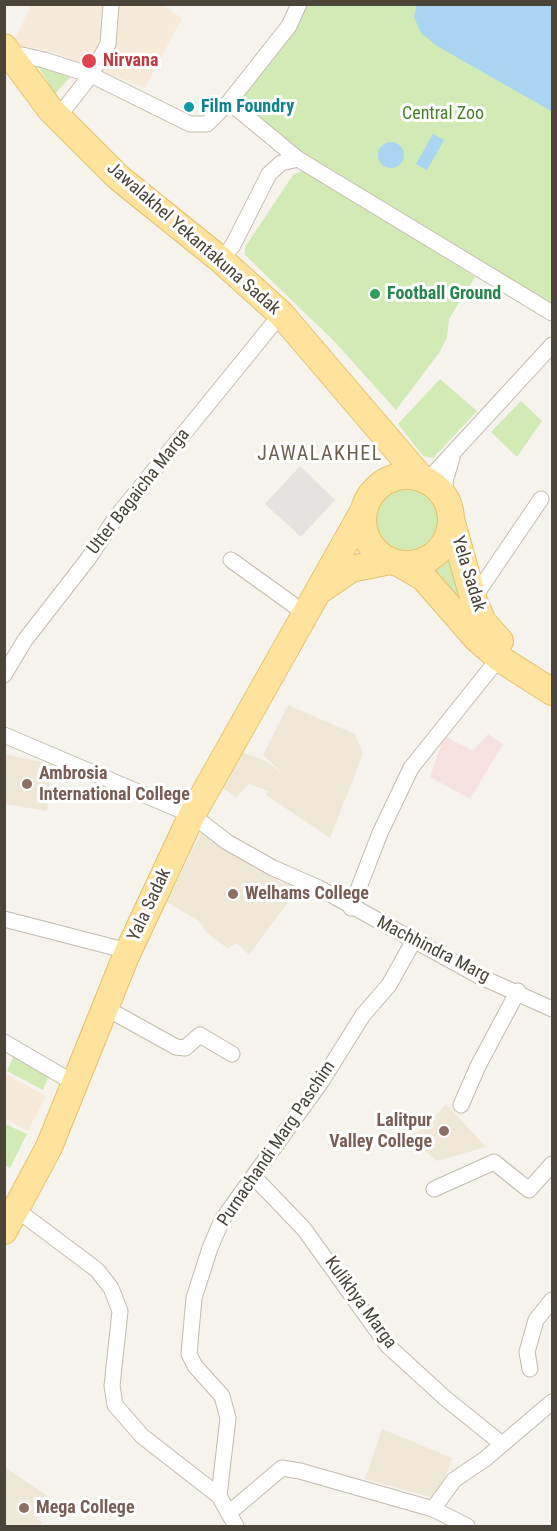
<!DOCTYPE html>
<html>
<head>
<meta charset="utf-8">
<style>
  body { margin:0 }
  #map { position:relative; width:557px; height:1531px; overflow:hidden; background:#f6f3ec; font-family:"Roboto Condensed",sans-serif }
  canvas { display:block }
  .frame { position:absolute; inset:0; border:6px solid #4b4439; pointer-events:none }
</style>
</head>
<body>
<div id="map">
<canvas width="557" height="1531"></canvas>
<div class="frame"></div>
</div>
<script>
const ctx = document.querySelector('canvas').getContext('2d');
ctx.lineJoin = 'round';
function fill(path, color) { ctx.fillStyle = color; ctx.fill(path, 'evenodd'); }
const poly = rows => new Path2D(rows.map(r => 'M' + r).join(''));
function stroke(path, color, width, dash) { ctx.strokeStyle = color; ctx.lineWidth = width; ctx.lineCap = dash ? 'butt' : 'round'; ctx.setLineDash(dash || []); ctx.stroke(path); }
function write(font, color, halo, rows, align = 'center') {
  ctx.font = font + ' "Roboto Condensed",sans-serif'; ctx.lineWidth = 6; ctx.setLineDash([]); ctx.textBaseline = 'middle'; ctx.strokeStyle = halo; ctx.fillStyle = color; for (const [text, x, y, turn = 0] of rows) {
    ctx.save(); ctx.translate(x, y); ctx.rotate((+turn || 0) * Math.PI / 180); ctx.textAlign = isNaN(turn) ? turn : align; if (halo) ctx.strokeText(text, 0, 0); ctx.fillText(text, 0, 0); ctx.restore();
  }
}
fill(poly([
  [31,5,163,5,182,18,145,88,49,51,13,44],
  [4,1073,46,1096,28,1131,5,1119]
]), '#f7ead8');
fill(poly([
  [288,705,355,734,363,754,330,838,266,795,268,791,249,784,236,798,215,782,236,750,264,760,283,774,263,755],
  [4,754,52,764,47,811,5,804],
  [201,832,278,876,276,880,283,884,286,879,299,887,249,955,237,943,227,948,207,933,199,921,167,902],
  [446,1104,486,1147,437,1161,409,1137,426,1125],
  [382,1429,452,1458,438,1499,365,1479],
  [6,1468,49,1497,37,1519,42,1522,40,1526,5,1526]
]), '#efe8d6');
fill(poly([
  [488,734,503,744,470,799,430,777,444,736,473,751]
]), '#f6e3e0');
fill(poly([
  [302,5,552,5,552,304,316,166,232,102],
  [38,66,72,75,55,94],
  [306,169,344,190,475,277,449,319,447,338,439,353,396,410,334,341,245,255,245,247,293,175],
  [440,379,477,411,433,458,423,456,398,424],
  [521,401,542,421,517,457,491,432],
  '372 520a36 36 0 1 1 72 0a36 36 0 1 1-72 0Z',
  [446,560,451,560,465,605,449,587,433,575,432,569],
  [13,1057,49,1075,43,1090,7,1071],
  [5,1124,27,1134,10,1168,5,1165]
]), '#d2eab5');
fill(poly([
  [300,466,335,500,301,537,265,504]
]), '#e5e3e0');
fill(poly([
  [417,4,552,5,551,111,437,46,421,33,414,17],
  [433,134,444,140,427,170,416,164],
  '378 155a13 13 0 1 1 26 0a13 13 0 1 1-26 0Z'
]), '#a9d4f2');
const street = poly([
  [7,59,22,55,44,60,91,75,190,124,207,124,229,102,289,26,299,4],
  [229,102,298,159,552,313],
  [58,117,91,75,108,44,111,4],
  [221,260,233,245,269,174,281,163,298,159],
  [427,481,552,345],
  [447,502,445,481,452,458],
  [231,560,306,614],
  [473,599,541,499],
  [4,675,25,640,88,559,117,516,281,314],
  [4,735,192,815,227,842,273,868,319,888,479,976,552,1009],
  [351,908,380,833,411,768,499,658],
  [4,919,128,951],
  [104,1007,176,1047,185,1048,200,1035,232,1054],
  [4,1042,74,1083],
  [461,1105,478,1066,518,991],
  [254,1177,304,1229,388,1346,445,1398,502,1444],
  [434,1189,494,1162,529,1190,552,1164],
  [17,1210,97,1270,111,1288,120,1311,112,1386,115,1405,142,1436,219,1496,236,1526],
  [530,1369,527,1352,536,1320,552,1300],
  [219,1496,228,1418,222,1396,195,1366,189,1354,194,1298,210,1248,222,1220,321,1082,363,1015,389,985,413,942],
  [433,1509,454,1480,485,1459,552,1402],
  [230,1512,282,1468,300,1471,433,1509,467,1526]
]);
const primary = poly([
  [4,47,50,109,118,177,221,260,281,314,421,478],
  '363 520a44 44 0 1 1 88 0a44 44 0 1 1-88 0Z',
  [451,519,474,601,483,622,500,641],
  [400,564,424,578,477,639,499,658,552,692],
  [322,589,351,569,390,561],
  [4,1231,49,1147,126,956,192,815,365,508]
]);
stroke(street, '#c2bbae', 17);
stroke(primary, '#e6c16a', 28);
stroke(street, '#fff', 15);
stroke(primary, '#ffe39c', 26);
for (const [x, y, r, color] of [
  [89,61,8,"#e0444e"],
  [189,107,6,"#0f9aa8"],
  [375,294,6,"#2e9e5b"],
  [27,784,6,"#8d6e63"],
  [233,894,6,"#8d6e63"],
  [444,1131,6,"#8d6e63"],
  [24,1508,6,"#8d6e63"]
]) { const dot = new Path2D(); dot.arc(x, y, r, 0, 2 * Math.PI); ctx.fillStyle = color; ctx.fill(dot); stroke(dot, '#fff', 2); }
write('bold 18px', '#be3a42', '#fff', [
  ["Nirvana",103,61]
], 'left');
write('bold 18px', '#0d838f', '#fff', [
  ["Film Foundry",201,107]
], 'left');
write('18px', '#4a7f2a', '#fff', [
  ["Central Zoo",443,114]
]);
write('18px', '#4b4439', '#fff', [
  ["Jawalakhel Yekantakuna Sadak",193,239,41],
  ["Utter Bagaicha Marga",139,492,-52],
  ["Yela Sadak",468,574,73],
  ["Yala Sadak",150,905,-65],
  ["Machhindra Marg",433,950,27],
  ["Purnachandi Marg Paschim",277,1144,-56],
  ["Kulikhya Marga",360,1303,54]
]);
write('bold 18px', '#27864d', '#fff', [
  ["Football Ground",387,294]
], 'left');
write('bold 18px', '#785e54', '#fff', [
  ["Ambrosia",39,774],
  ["International College",39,795],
  ["Welhams College",245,894],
  ["Lalitpur",432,1121,"right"],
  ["Valley College",432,1142,"right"],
  ["Mega College",36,1508]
], 'left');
ctx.letterSpacing = '1.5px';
write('20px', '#6e6250', '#fff', [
  ["JAWALAKHEL",320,455]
]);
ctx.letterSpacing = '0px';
</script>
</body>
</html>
